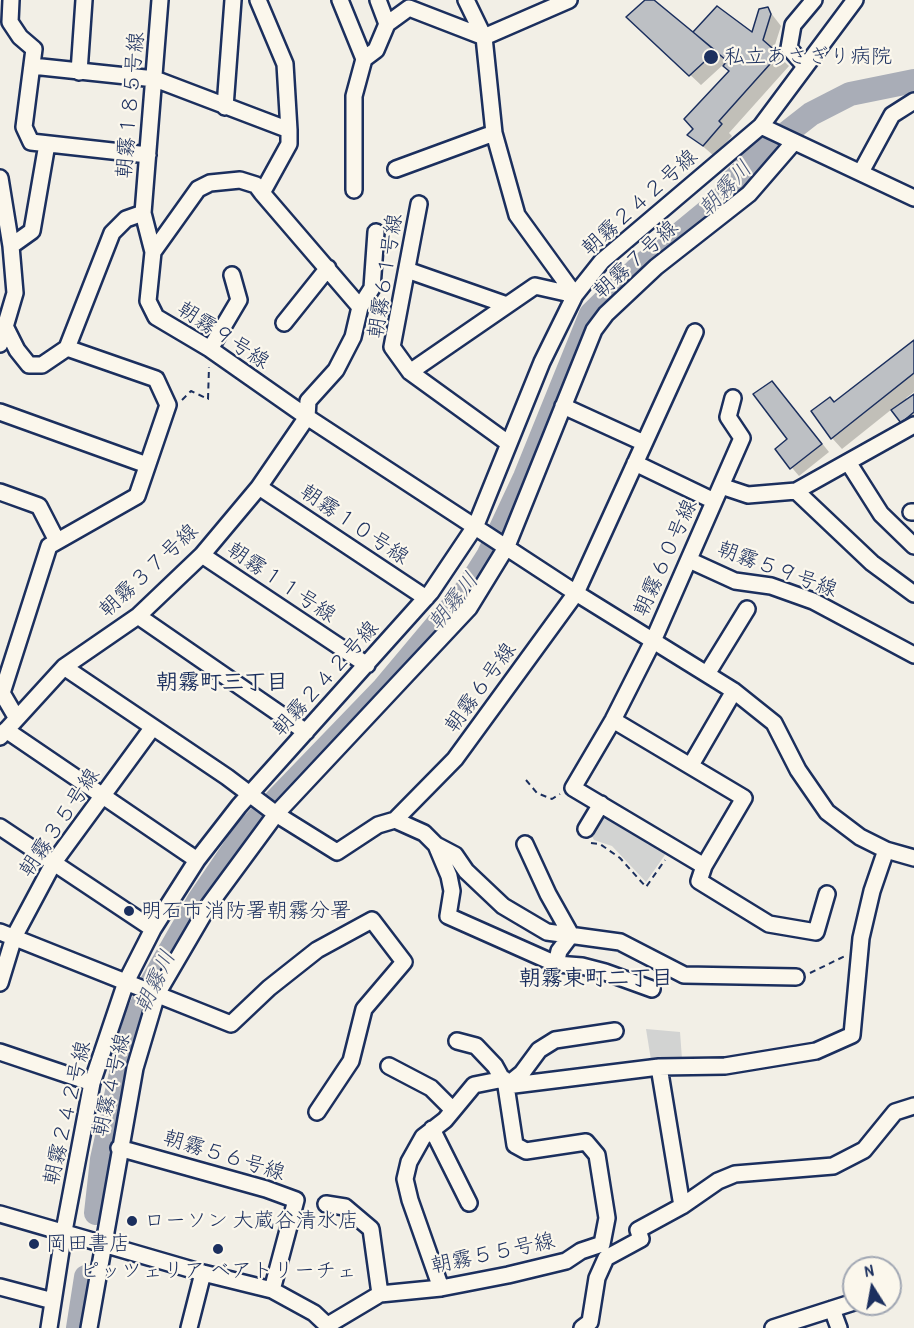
<!DOCTYPE html>
<html>
<head>
<meta charset="utf-8">
<style>
  body { margin:0 }
  #map { position:relative; width:914px; height:1328px; overflow:hidden; background:#f2efe6; font-family:"Patrick Hand",sans-serif }
  canvas { display:block }
  .north { position:absolute; left:842px; top:1256px; width:60px; height:60px; box-sizing:border-box; background:#fbf7ec; border:2px solid #a1a7b3; border-radius:50%; rotate:349deg; font-size:16px; font-weight:700; line-height:24px; text-align:center; color:#1b2f5e }
  .north::after { content:''; display:block; margin:auto; width:21px; height:27px; background:#1b2f5e; clip-path:polygon(50% 0,100% 100%,50% 72%,0 100%) }
</style>
</head>
<body>
<div id="map">
<canvas width="914" height="1328"></canvas>
<div class="north">N</div>
</div>
<script>
const ctx = document.querySelector('canvas').getContext('2d');
ctx.lineJoin = 'round';
function fill(path, color) { ctx.fillStyle = color; ctx.fill(path, 'evenodd'); }
const poly = rows => new Path2D(rows.map(r => 'M' + r).join(''));
function stroke(path, color, width, dash) { ctx.strokeStyle = color; ctx.lineWidth = width; ctx.lineCap = dash ? 'butt' : 'round'; ctx.setLineDash(dash || []); ctx.stroke(path); }
function write(font, color, halo, rows, align = 'center') {
  ctx.font = font + ' "Patrick Hand","Klee One",sans-serif'; ctx.lineWidth = 4.5; ctx.setLineDash([]); ctx.textBaseline = 'middle'; ctx.strokeStyle = halo; ctx.fillStyle = color; for (const [text, x, y, turn = 0] of rows) {
    ctx.save(); ctx.translate(x, y); ctx.rotate((+turn || 0) * Math.PI / 180); ctx.textAlign = isNaN(turn) ? turn : align; if (halo) ctx.strokeText(text, 0, 0); ctx.fillText(text, 0, 0); ctx.restore();
  }
}
fill(poly([
  [602,814,667,852,646,882,612,846,594,840,591,834],
  [646,1029,680,1032,682,1059,651,1060]
]), '#d2d3d2');
fill(poly([
  [647,0,652,0,693,34,717,8,753,34,767,8,781,26,773,51,789,66,729,133,732,136,714,156,690,135,731,71,724,64,701,85,639,27],
  [914,342,914,392,906,398,908,400,914,396,914,421,907,427,892,409,842,449,832,438,834,403],
  [780,391,829,452,799,476,777,450,789,440]
]), '#0003');
stroke(poly([
  [96,1213,102,1159,124,1060,137,1016,151,984,199,900,246,831,384,688,467,589,488,556,525,477,591,314,636,270,721,200,729,191,730,184,756,157,811,114,850,94,914,81],
  [78,1328,86,1277]
]), '#a9adb7', 24);
const building = poly([
  [645,0,654,0,716,51,689,76,626,17,645,0],
  [717,6,752,32,759,9,768,7,771,14,763,40,779,54,719,121,722,124,703,146,687,135,693,129,684,119,729,71,723,66,727,61,693,32,717,6],
  [914,340,914,373,831,439,811,411,830,397,834,402,914,340],
  [772,381,822,444,790,469,775,449,787,439,753,394,772,381],
  [914,394,914,412,901,423,891,410,914,394]
]);
fill(building, '#bdc0c4');
stroke(building, '#1b2f5e', 1.5);
const minor = poly([
  [11,0,10,22,20,37,34,49,24,127,31,142,148,155],
  [340,0,364,59,376,50,387,24,409,8,484,37,494,133,517,215,575,295],
  [378,0,387,24],
  [466,0,484,37,569,0],
  [804,65,789,48,793,25,814,0],
  [32,66,155,79,289,130,285,64,258,0],
  [79,72,84,0],
  [225,107,233,0],
  [761,126,914,198],
  [396,169,494,133],
  [861,172,892,115,914,101],
  [0,178,11,246,15,293,0,344],
  [354,190,354,96,364,59],
  [419,204,392,347,410,372,508,443],
  [143,213,160,0],
  [11,246,32,231,47,144],
  [153,252,198,189,210,183,240,180,256,185,262,193],
  [407,270,507,305],
  [360,307,372,288,376,232],
  [284,323,328,268],
  [0,327,6,328,17,350,29,365,42,365,67,348,112,233,126,219,143,213,153,252,148,301,156,317,210,349,307,417,576,593,734,691,774,723,798,770,827,812,860,837,886,850,914,858],
  [210,349,239,300,232,275],
  [410,372,535,286,575,295],
  [563,406,644,443],
  [0,412,147,465],
  [848,462,881,514,914,546],
  [635,463,714,501],
  [721,486,748,495,796,491,914,425],
  [259,487,426,598],
  [796,491,872,563,914,594],
  [0,492,39,506,57,541],
  [911,512,914,512],
  [202,555,367,665],
  [689,560,735,581,771,586,813,601,914,655],
  [138,616,306,732],
  [64,667,227,777,276,814,337,852,378,825,395,820,455,759,576,593,695,332],
  [707,674,747,609],
  [16,717,2,693,49,546,137,496,168,405,156,379,67,348],
  [613,720,744,798,704,866,573,788,613,720,653,641,742,438,728,417,733,398],
  [6,730,197,860],
  [0,737,64,667,138,616,202,555,259,487,307,417,308,401,336,370,353,337,360,307,262,193,289,144,289,130],
  [691,765,734,691],
  [395,820,424,833,436,845,455,855,466,871,503,906,547,932,620,942,684,975,796,977],
  [0,827,153,929],
  [586,829,601,804],
  [436,845,449,876,452,891,448,916,556,964,559,951,571,935,548,894,525,844],
  [704,866,699,881,769,924,816,932,827,894],
  [0,932,231,1024,269,988,317,950,372,920,404,962,364,1009,351,1061,317,1112],
  [556,964,582,966,605,972,652,989],
  [0,983,14,937,54,862,153,727],
  [457,1041,476,1046,495,1066,506,1086,522,1073,539,1050,555,1040,615,1031],
  [0,1052,92,1083],
  [389,1066,431,1088,453,1110],
  [432,1129,469,1203],
  [119,1148,266,1189,296,1200,272,1290],
  [326,1204,345,1207,371,1229,380,1294],
  [682,1206,659,1067,725,1066,816,1051,852,1035,861,938,872,891,886,850],
  [0,1214,203,1273,272,1290,314,1313,330,1328],
  [0,1287,53,1301],
  [441,1288,410,1200,405,1179,409,1162,423,1137,445,1120,474,1085,504,1079],
  [832,1309,839,1328],
  [328,1325,380,1294,441,1288,508,1275,566,1261,581,1251,602,1244,607,1218,597,1155,586,1142,526,1151,515,1145,506,1086,659,1067],
  [49,1328,64,1231,92,1083,126,982,153,929,197,860,239,806,431,592,476,525,542,362,575,295,602,261,761,126,855,0],
  [89,1328,135,1068,157,994,209,905,276,814,469,608,507,546,594,330,606,314,656,267,749,194,794,142],
  [189,1328,203,1273],
  [582,1328,590,1322,597,1278,606,1258,641,1239,638,1230,682,1206,718,1181,735,1174,833,1166,864,1150,895,1112,914,1106],
  [773,1328,854,1302]
]);
stroke(minor, '#1b2f5e', 20);
stroke(poly([
  [182,400,191,391,208,399,209,367],
  [526,780,537,793,552,799,560,794],
  [591,843,600,844,620,858,646,887,665,860],
  [810,973,845,956]
]), '#1b2f5e', 2, [6, 4.5]);
stroke(minor, '#fbf7ec', 15);
for (const [x, y, r, color] of [
  [711,57,8,"#1b2f5e"],
  [129,911,6,"#1b2f5e"],
  [132,1221,6,"#1b2f5e"],
  [34,1244,6,"#1b2f5e"],
  [218,1249,6,"#1b2f5e"]
]) { const dot = new Path2D(); dot.arc(x, y, r, 0, 2 * Math.PI); ctx.fillStyle = color; ctx.fill(dot); stroke(dot, '#fbf7ec', 2); }
write('21px', '#1b2f5e', '#fbf7ec', [
  ["私立あさぎり病院",724,57],
  ["明石市消防署朝霧分署",141,911],
  ["ローソン 大蔵谷清水店",144,1221],
  ["岡田書店",46,1244],
  ["ピッツェリア ベアトリーチェ",218,1271,"center"]
], 'left');
write('21px', '#1b2f5e', '#fbf7ec', [
  ["朝霧１８５号線",131,105,-85],
  ["朝霧２４２号線",640,203,-42],
  ["朝霧７号線",636,260,-42],
  ["朝霧６１号線",386,276,-81],
  ["朝霧９号線",223,336,33],
  ["朝霧１０号線",354,525,34],
  ["朝霧６０号線",666,558,-66],
  ["朝霧５９号線",777,570,20],
  ["朝霧３７号線",149,571,-43],
  ["朝霧１１号線",281,583,34],
  ["朝霧２４２号線",326,679,-48],
  ["朝霧６号線",481,688,-54],
  ["朝霧３５号線",60,823,-56],
  ["朝霧４号線",112,1085,-77],
  ["朝霧２４２号線",68,1113,-77],
  ["朝霧５６号線",224,1156,17],
  ["朝霧５５号線",493,1254,-12]
]);
write('italic 22px', '#465579', '#fbf7ec', [
  ["朝霧川",726,189,-47],
  ["朝霧川",454,602,-52],
  ["朝霧川",156,982,-65]
]);
write('bold 22px', '#1b2f5e', '#fbf7ec', [
  ["朝霧町三丁目",222,683],
  ["朝霧東町二丁目",596,979]
]);
</script>
</body>
</html>
